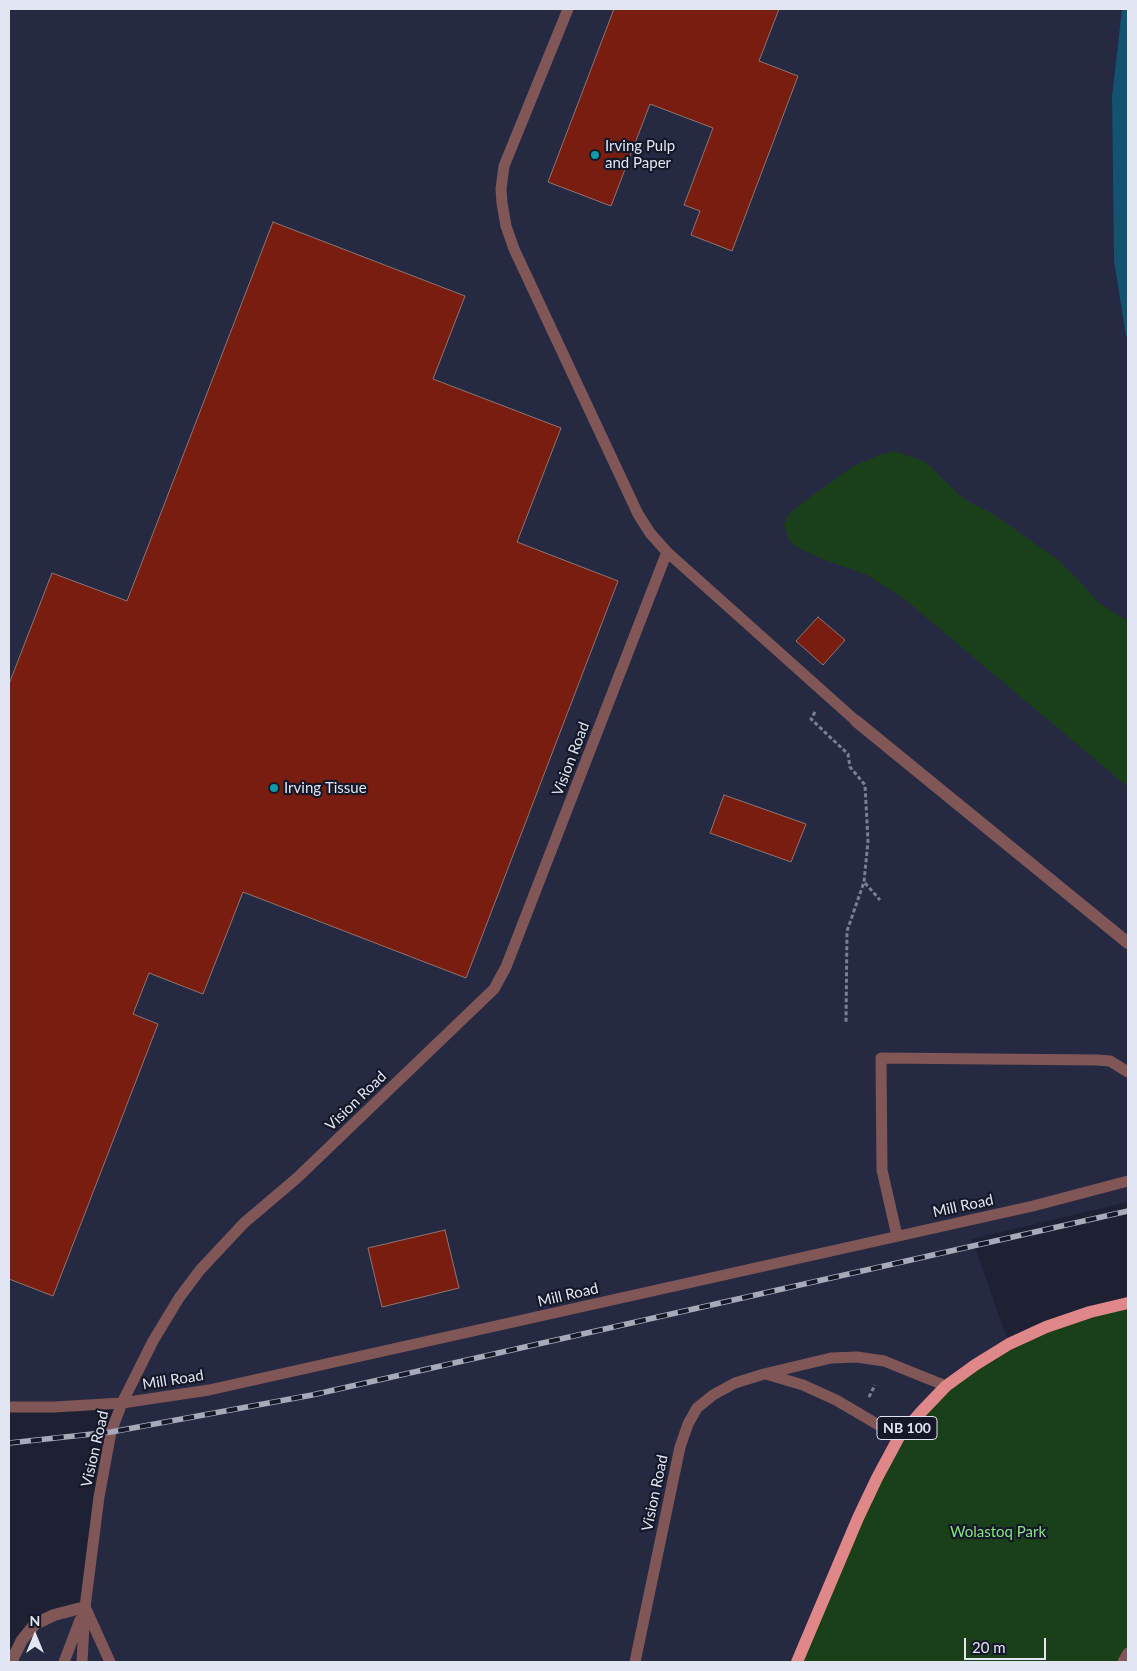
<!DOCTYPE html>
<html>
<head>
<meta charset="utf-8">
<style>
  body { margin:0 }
  #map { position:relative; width:1137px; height:1671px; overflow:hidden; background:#1d2133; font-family:Lato,sans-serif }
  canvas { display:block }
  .frame { position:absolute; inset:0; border:10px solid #e2e5f2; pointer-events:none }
  .north { position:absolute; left:10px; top:1611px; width:50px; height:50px; -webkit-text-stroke:4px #141829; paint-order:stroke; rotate:0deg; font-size:14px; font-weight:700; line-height:20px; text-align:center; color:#e2e5f2 }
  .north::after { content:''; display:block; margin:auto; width:18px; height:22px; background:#e2e5f2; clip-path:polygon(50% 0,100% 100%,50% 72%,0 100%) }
  .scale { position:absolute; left:964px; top:1638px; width:82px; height:22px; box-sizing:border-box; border:2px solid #e2e5f2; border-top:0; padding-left:6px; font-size:15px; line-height:18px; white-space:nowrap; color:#e2e5f2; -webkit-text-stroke:4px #141829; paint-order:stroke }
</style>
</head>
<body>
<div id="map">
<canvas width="1137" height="1671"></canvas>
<div class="frame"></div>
<div class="north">N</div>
<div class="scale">20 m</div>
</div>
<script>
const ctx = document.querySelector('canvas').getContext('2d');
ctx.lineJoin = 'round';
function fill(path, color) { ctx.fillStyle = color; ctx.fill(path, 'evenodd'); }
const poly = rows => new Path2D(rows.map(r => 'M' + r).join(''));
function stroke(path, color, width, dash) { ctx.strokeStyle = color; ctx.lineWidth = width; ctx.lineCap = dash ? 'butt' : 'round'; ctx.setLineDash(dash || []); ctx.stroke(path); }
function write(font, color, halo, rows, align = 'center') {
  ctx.font = font + ' Lato,sans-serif'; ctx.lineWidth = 4.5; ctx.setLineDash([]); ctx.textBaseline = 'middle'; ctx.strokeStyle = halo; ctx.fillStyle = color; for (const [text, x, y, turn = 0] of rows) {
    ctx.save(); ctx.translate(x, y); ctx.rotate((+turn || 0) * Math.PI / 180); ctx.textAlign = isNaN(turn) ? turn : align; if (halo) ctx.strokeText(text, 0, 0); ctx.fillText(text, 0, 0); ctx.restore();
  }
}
fill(poly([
  [9,9,1122,9,1112,96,1114,261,1126,336,1128,338,1128,1202,972,1239,1009,1344,797,1662,11,1662,35,1624,85,1607,99,1497,122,1403,9,1407]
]), '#252a42');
fill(poly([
  [894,451,924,461,965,500,990,512,1057,559,1078,580,1099,603,1128,621,1128,787,902,597,867,575,820,558,795,546,788,538,784,525,788,515,801,504,852,467,879,455],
  [1128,1303,1128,1662,797,1662,858,1518,922,1411,1009,1344]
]), '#1a4019');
fill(poly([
  [1122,9,1128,9,1128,338,1126,336,1114,261,1112,96]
]), '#135370');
const building = poly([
  [614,9,779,9,759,61,798,76,732,251,691,235,700,211,684,205,713,128,650,104,611,206,548,182,614,9],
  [273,222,465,296,433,379,561,428,517,542,618,581,466,978,243,892,203,994,149,973,133,1014,158,1024,53,1296,9,1279,9,684,52,573,127,601,273,222],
  [818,617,845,640,823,665,796,641,818,617],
  [724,795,806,824,791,862,710,833,724,795],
  [445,1230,459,1288,382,1307,368,1248,445,1230]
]);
fill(building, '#791d10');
stroke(building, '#8e746f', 1);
stroke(poly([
  [815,712,811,719,848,754,850,767,865,785,868,841,864,882,847,931,846,1023],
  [865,883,880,900],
  [869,1397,875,1385]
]), '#7c7f8f', 3, [4, 2.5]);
stroke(poly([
  [568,9,504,166,501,189,502,203,506,226,514,249,638,514,650,533,667,552,856,721],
  [897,1236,882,1170,881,1058,1098,1060,1110,1061,1128,1072],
  [766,1374,803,1385,836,1400,899,1437],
  [9,1407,54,1407,122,1403,209,1390,1033,1206,1128,1181],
  [86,1609,110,1662],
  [64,1662,80,1620],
  [82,1662,85,1607,99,1497,111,1432,122,1403,153,1341,179,1298,200,1270,244,1223,297,1178,494,989,506,967,667,552],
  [635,1662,680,1447,688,1424,697,1408,713,1395,735,1383,764,1374,831,1358,857,1357,884,1361,946,1386],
  [1123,1662,1128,1653]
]), '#815656', 11);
stroke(poly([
  [856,721,1128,943],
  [11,1662,22,1640,35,1624,54,1615,85,1607]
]), '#815656', 12);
stroke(poly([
  [797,1662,858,1518,877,1478,899,1437,922,1411,946,1386,975,1365,1009,1344,1046,1327,1090,1312,1128,1303]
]), '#e0878a', 12);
const rail = poly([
  [9,1443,111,1432,312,1395,1128,1211]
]);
stroke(rail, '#a7aab9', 5.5);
stroke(rail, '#141829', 4, [11]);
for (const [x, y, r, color] of [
  [595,155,5,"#0f9aa8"],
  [274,788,5,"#0f9aa8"]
]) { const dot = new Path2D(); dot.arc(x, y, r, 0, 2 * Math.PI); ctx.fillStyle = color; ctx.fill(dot); stroke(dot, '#141829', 2); }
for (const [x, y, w] of [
  [907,1428,60]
]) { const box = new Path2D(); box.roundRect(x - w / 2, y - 11.5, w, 23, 4); ctx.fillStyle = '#141829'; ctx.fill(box); stroke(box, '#e2e5f2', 1); }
write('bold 14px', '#e2e5f2', null, [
  ["NB 100",907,1428]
]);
write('15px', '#e2e5f2', '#141829', [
  ["Irving Pulp",605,146],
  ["and Paper",605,163],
  ["Irving Tissue",284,788]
], 'left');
write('15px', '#e2e5f2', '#141829', [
  ["Vision Road",571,759,-69],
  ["Vision Road",356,1101,-44],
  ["Mill Road",963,1206,-12],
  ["Mill Road",568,1295,-13],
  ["Mill Road",173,1380,-9],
  ["Vision Road",95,1449,-77],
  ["Vision Road",655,1493,-78]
]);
write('15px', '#86e383', '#141829', [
  ["Wolastoq Park",998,1532]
]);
</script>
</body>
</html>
